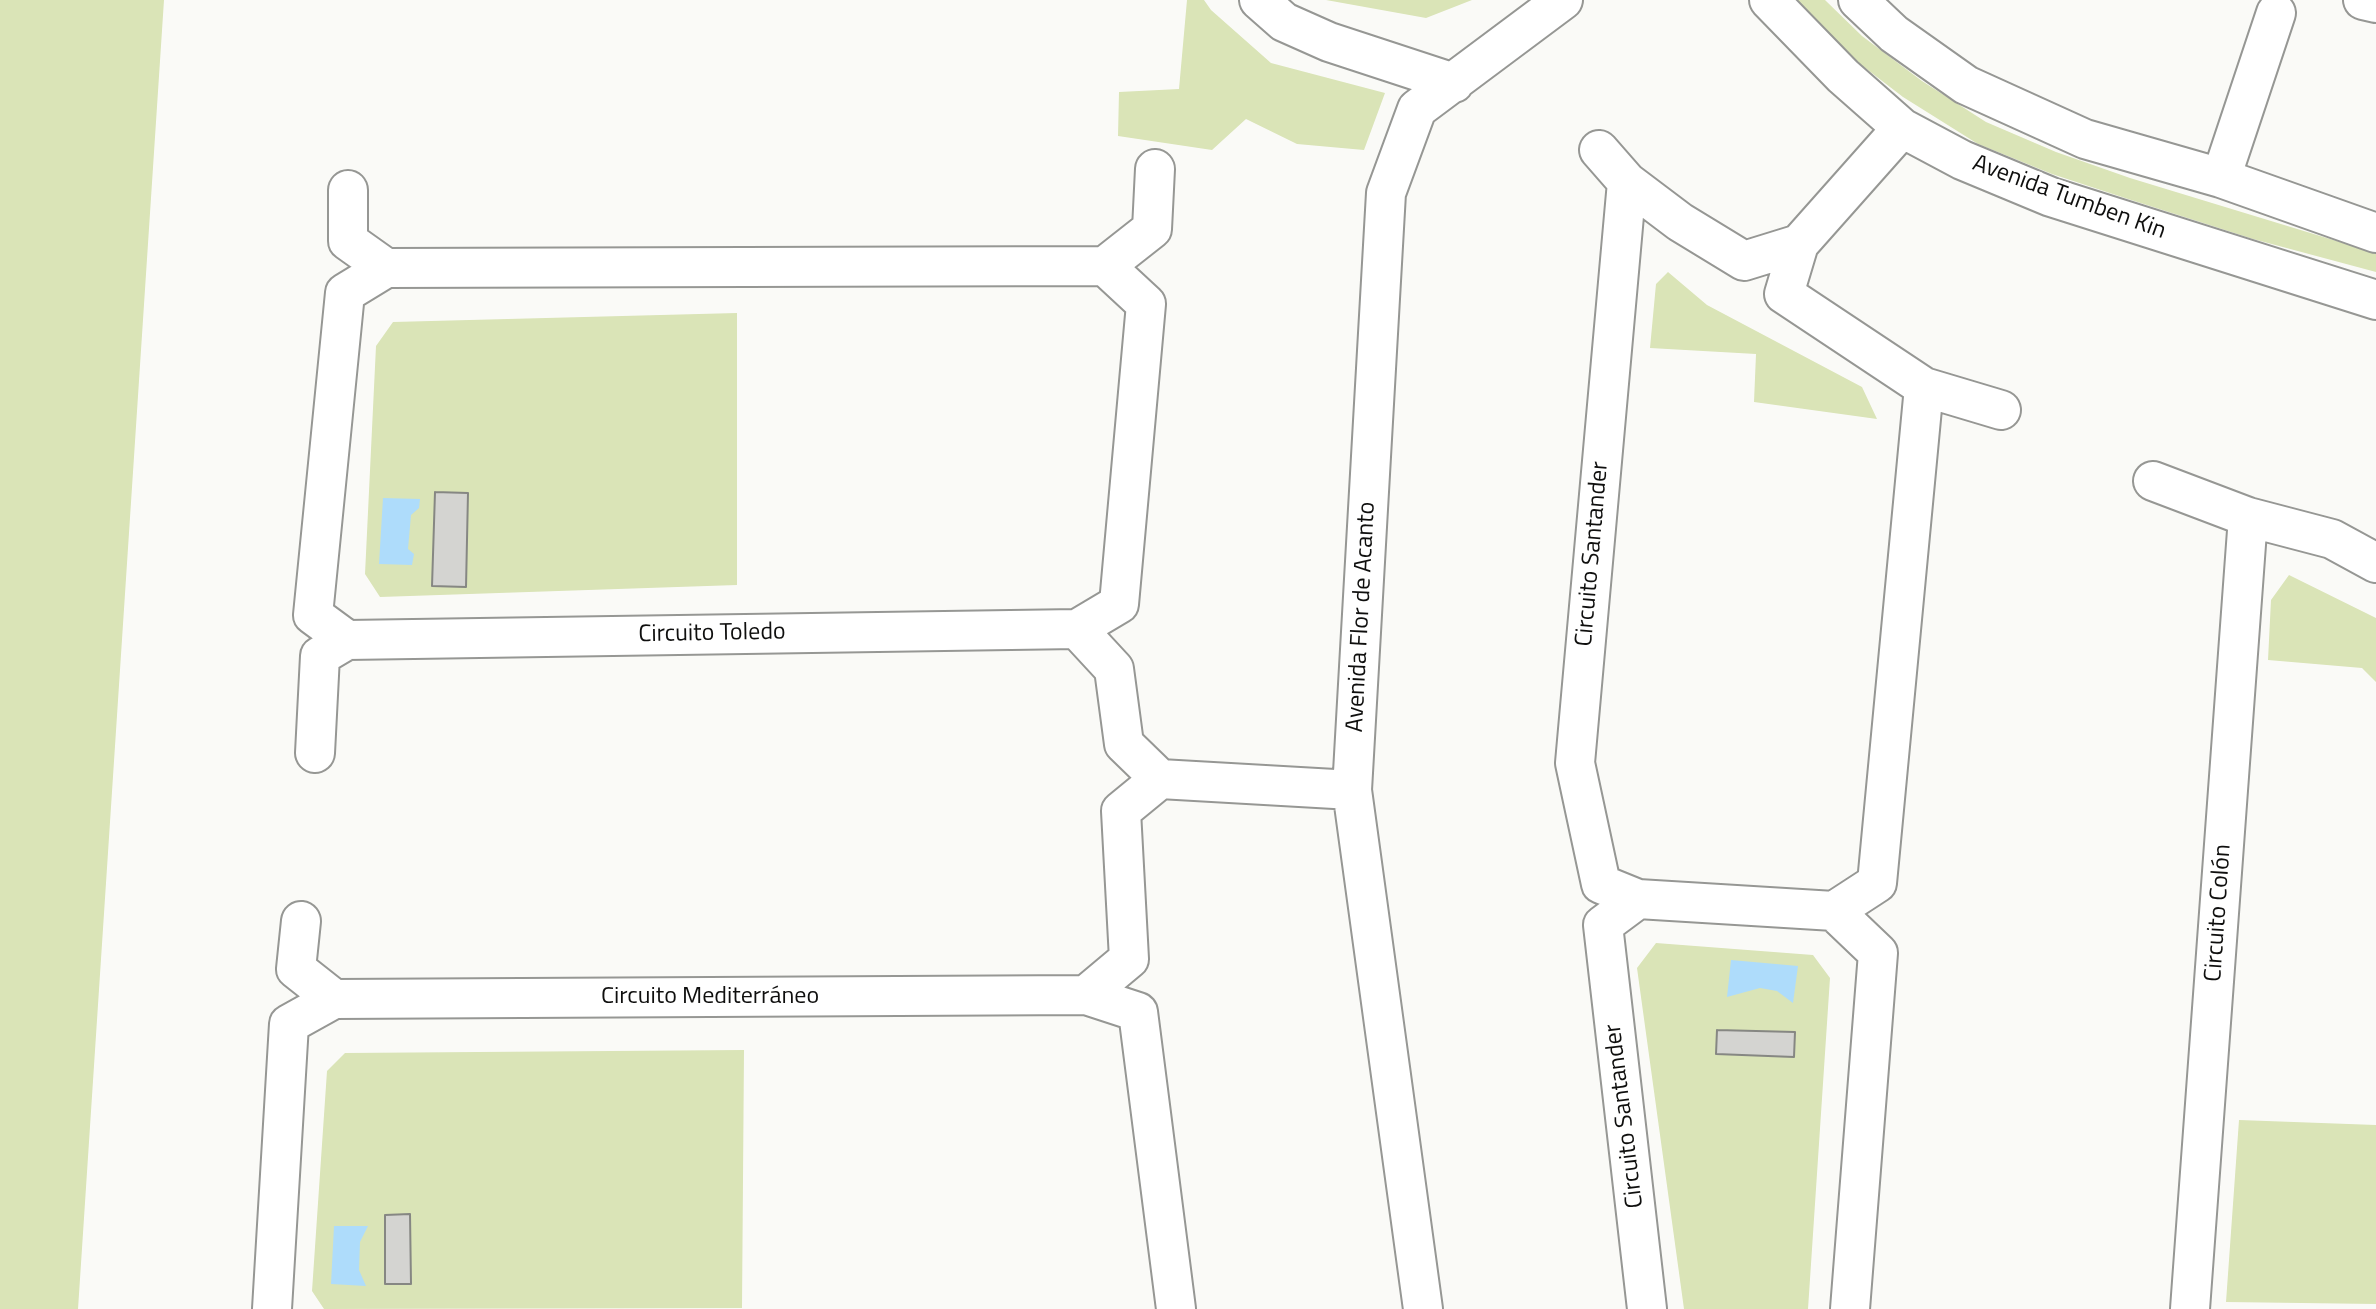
<!DOCTYPE html>
<html>
<head>
<meta charset="utf-8">
<style>
  body { margin:0 }
  canvas { display:block; background:#fafaf7 }
</style>
</head>
<body>
<canvas width="2376" height="1309"></canvas>
<script>
const ctx = document.querySelector('canvas').getContext('2d');
ctx.lineJoin = 'round';
function fill(path, color) { ctx.fillStyle = color; ctx.fill(path, 'evenodd'); }
const poly = rows => new Path2D(rows.map(r => 'M' + r).join(''));
function stroke(path, color, width, dash) { ctx.strokeStyle = color; ctx.lineWidth = width; ctx.lineCap = dash ? 'butt' : 'round'; ctx.setLineDash(dash || []); ctx.stroke(path); }
function write(font, color, halo, rows, align = 'center') {
  ctx.font = font + ' "Titillium Web",sans-serif'; ctx.lineWidth = 7; ctx.setLineDash([]); ctx.textBaseline = 'middle'; ctx.strokeStyle = halo; ctx.fillStyle = color; for (const [text, x, y, turn = 0] of rows) {
    ctx.save(); ctx.translate(x, y); ctx.rotate((+turn || 0) * Math.PI / 180); ctx.textAlign = isNaN(turn) ? turn : align; if (halo) ctx.strokeText(text, 0, 0); ctx.fillText(text, 0, 0); ctx.restore();
  }
}
fill(poly([
  [0,0,164,0,78,1309,0,1309],
  [1187,0,1204,0,1211,10,1271,63,1385,93,1364,150,1297,144,1246,119,1212,150,1118,136,1119,92,1179,89],
  [1326,0,1472,0,1426,18],
  [1794,0,1825,0,1862,36,1922,81,1986,122,2056,152,2130,178,2376,253,2376,272,2253,239,2125,198,2052,174,1978,144,1903,97,1834,44],
  [1668,272,1707,305,1862,387,1877,419,1754,402,1756,354,1650,348,1656,284],
  [737,313,737,585,380,597,365,574,376,346,393,322],
  [2289,575,2376,618,2376,682,2362,668,2268,660,2271,600],
  [1656,943,1813,955,1830,978,1808,1309,1684,1309,1637,968],
  [744,1050,742,1308,324,1309,312,1291,327,1071,345,1053],
  [2239,1120,2376,1125,2376,1304,2226,1302]
]), '#dae4b7');
fill(poly([
  [383,498,420,499,419,508,411,515,408,549,414,554,412,565,379,564],
  [1731,960,1798,966,1793,1003,1777,991,1760,988,1727,997],
  [334,1226,368,1226,360,1242,359,1270,366,1286,331,1284]
]), '#aedcfb');
const building = poly([
  [435,492,468,493,466,587,432,586,435,492],
  [1717,1030,1795,1032,1794,1057,1716,1054,1717,1030],
  [410,1214,411,1284,385,1284,385,1215,410,1214]
]);
fill(building, '#d4d4d1');
stroke(building, '#868783', 2);
const street = poly([
  [1259,0,1284,22,1329,42,1454,83],
  [1769,0,1843,76,1902,128,1962,160,2051,197,2376,300],
  [1858,0,1894,34,1966,85,2085,139,2221,178,2376,233],
  [2363,0,2376,3],
  [1599,150,1627,182,1680,222,1744,261,1799,244,1784,294,1924,387,2001,410],
  [1155,169,1152,229,1105,266,1146,304,1119,604,1077,629,1114,669,1124,744,1160,779],
  [2221,178,2276,13],
  [1627,182,1575,763,1601,884,1638,899,1603,925,1647,1309],
  [1799,244,1902,128],
  [386,268,1105,266],
  [2153,481,2248,517,2332,539,2376,563],
  [347,640,1077,629],
  [315,753,320,656,347,640,313,615,345,293,386,268,348,241,348,190],
  [1160,779,1121,811,1129,959,1086,995,1138,1012,1176,1309],
  [1160,779,1352,790],
  [1638,899,1834,911],
  [334,999,1086,995],
  [272,1309,289,1024,334,999,296,969,301,921],
  [1423,1309,1352,790,1386,193,1417,109,1563,0],
  [1850,1309,1878,953,1834,911,1877,883,1924,387],
  [2190,1309,2248,517]
]);
stroke(street, '#969794', 42);
stroke(street, '#fff', 38);
write('24px', '#0f0f0e', '#fff', [
  ["Avenida Tumben Kin",2069,198,20],
  ["Circuito Santander",1593,554,-85],
  ["Avenida Flor de Acanto",1362,617,-87],
  ["Circuito Toledo",712,634,-1],
  ["Circuito Colón",2219,913,-86],
  ["Circuito Mediterráneo",710,997],
  ["Circuito Santander",1625,1116,-97]
]);
</script>
</body>
</html>
